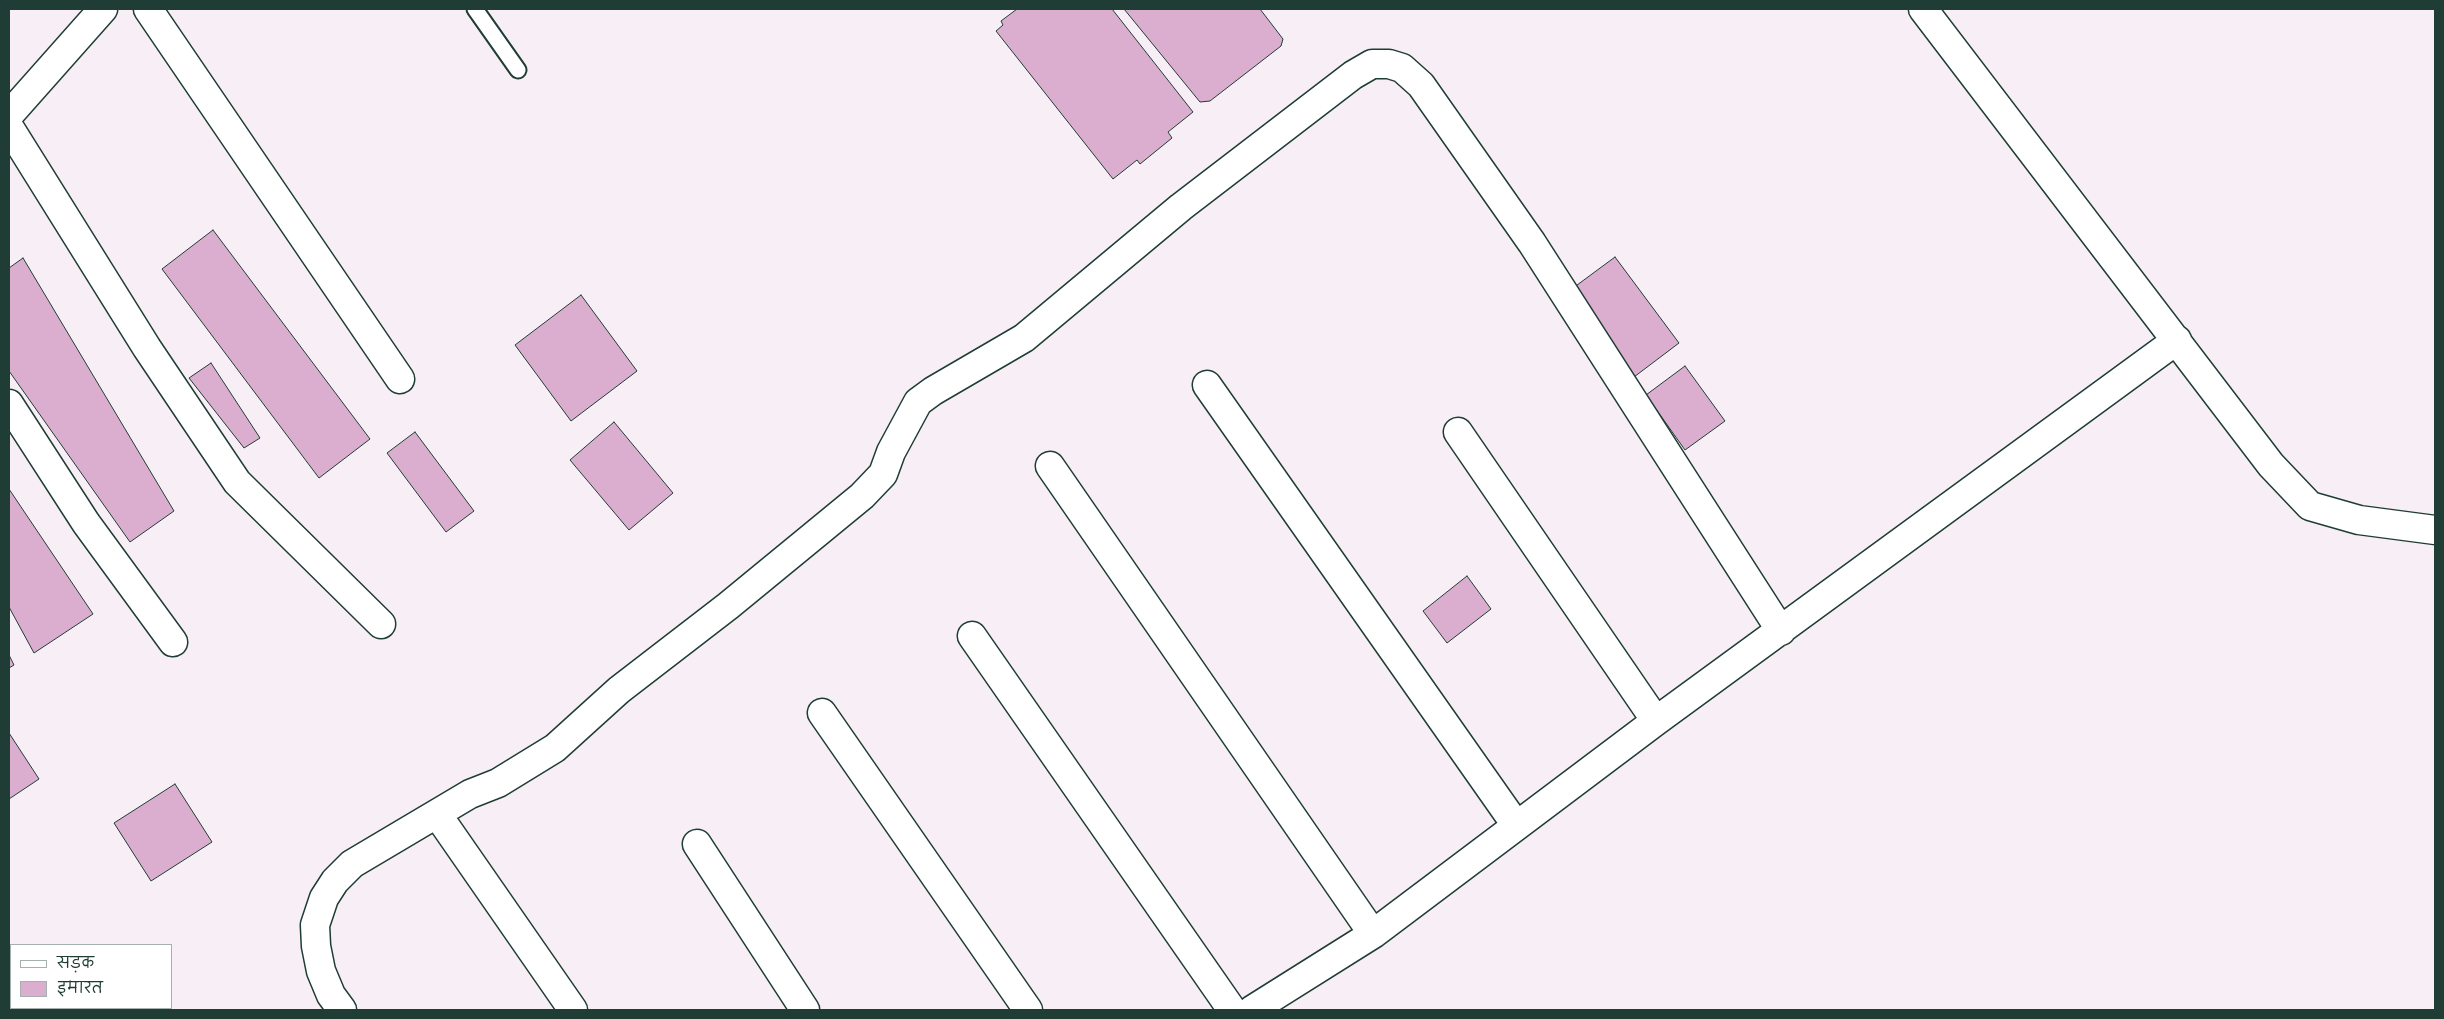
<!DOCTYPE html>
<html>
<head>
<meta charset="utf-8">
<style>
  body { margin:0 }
  #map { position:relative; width:2444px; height:1019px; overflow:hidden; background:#f8eff6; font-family:Itim,"Playpen Sans Deva",sans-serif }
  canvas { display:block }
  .frame { position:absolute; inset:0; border:10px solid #1f3d34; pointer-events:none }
  .legend { position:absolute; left:10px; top:944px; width:162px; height:65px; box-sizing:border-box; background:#fff; border:1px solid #a5b1ae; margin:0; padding:6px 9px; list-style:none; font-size:15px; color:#1f3d34 }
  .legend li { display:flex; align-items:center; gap:10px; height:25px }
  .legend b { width:25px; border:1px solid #a5b1ae }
</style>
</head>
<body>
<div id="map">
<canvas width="2444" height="1019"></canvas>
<div class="frame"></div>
<ul class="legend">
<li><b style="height:6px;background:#fff"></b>सड़क</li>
<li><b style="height:14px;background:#dbaed0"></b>इमारत</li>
</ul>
</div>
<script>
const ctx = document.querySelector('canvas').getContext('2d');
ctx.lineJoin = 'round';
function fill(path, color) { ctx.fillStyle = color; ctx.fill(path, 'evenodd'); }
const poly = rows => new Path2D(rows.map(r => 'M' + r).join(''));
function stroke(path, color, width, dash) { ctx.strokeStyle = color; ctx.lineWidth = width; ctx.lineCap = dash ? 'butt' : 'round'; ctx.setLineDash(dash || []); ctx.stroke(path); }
const building = poly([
  [1017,9,1112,9,1193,112,1168,132,1172,138,1140,164,1137,160,1113,179,996,31,1003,25,1001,21,1017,9],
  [1124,9,1260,9,1283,39,1281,46,1210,101,1200,102,1124,9],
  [213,230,370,439,319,478,162,269,213,230],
  [1615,257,1679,343,1634,377,1569,291,1615,257],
  [23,258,174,511,130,542,9,371,9,268,23,258],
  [581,295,637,371,571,421,515,345,581,295],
  [211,363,260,438,244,448,189,378,211,363],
  [1685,366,1725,421,1685,450,1646,395,1685,366],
  [614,422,673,493,629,530,570,460,614,422],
  [415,432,474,511,446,532,387,453,415,432],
  [9,489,93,614,34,653,9,607,9,489],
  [1467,576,1491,609,1447,643,1423,611,1467,576],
  [9,655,14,665,9,668,9,655],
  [9,733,39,779,9,799,9,733],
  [175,784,212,842,151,881,114,823,175,784]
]);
fill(building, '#dbaed0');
stroke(building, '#1f3d34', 1);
const lane = poly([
  [475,9,518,70]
]);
const street = poly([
  [148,9,400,379],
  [1923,9,2271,465,2310,506,2359,520,2435,530],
  [9,115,103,9],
  [9,127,147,348,237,482,381,624],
  [1207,385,1516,825],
  [9,404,86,523,173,642],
  [1458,432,1656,721],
  [1050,466,1373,934],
  [972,636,1232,1010],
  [822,713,1028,1010],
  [437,814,573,1010],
  [697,844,805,1010],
  [342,1010,331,995,321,971,316,946,315,925,324,898,335,881,352,864,470,794,498,783,555,748,619,690,728,606,862,496,883,474,891,452,918,402,933,391,1024,338,1181,207,1353,75,1372,64,1389,64,1402,68,1421,85,1532,243,1781,631],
  [1252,1010,1373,934,1656,721,2177,340]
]);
stroke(lane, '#1f3d34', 19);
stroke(street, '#1f3d34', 31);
stroke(lane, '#fff', 15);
stroke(street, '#fff', 28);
</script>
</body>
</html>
